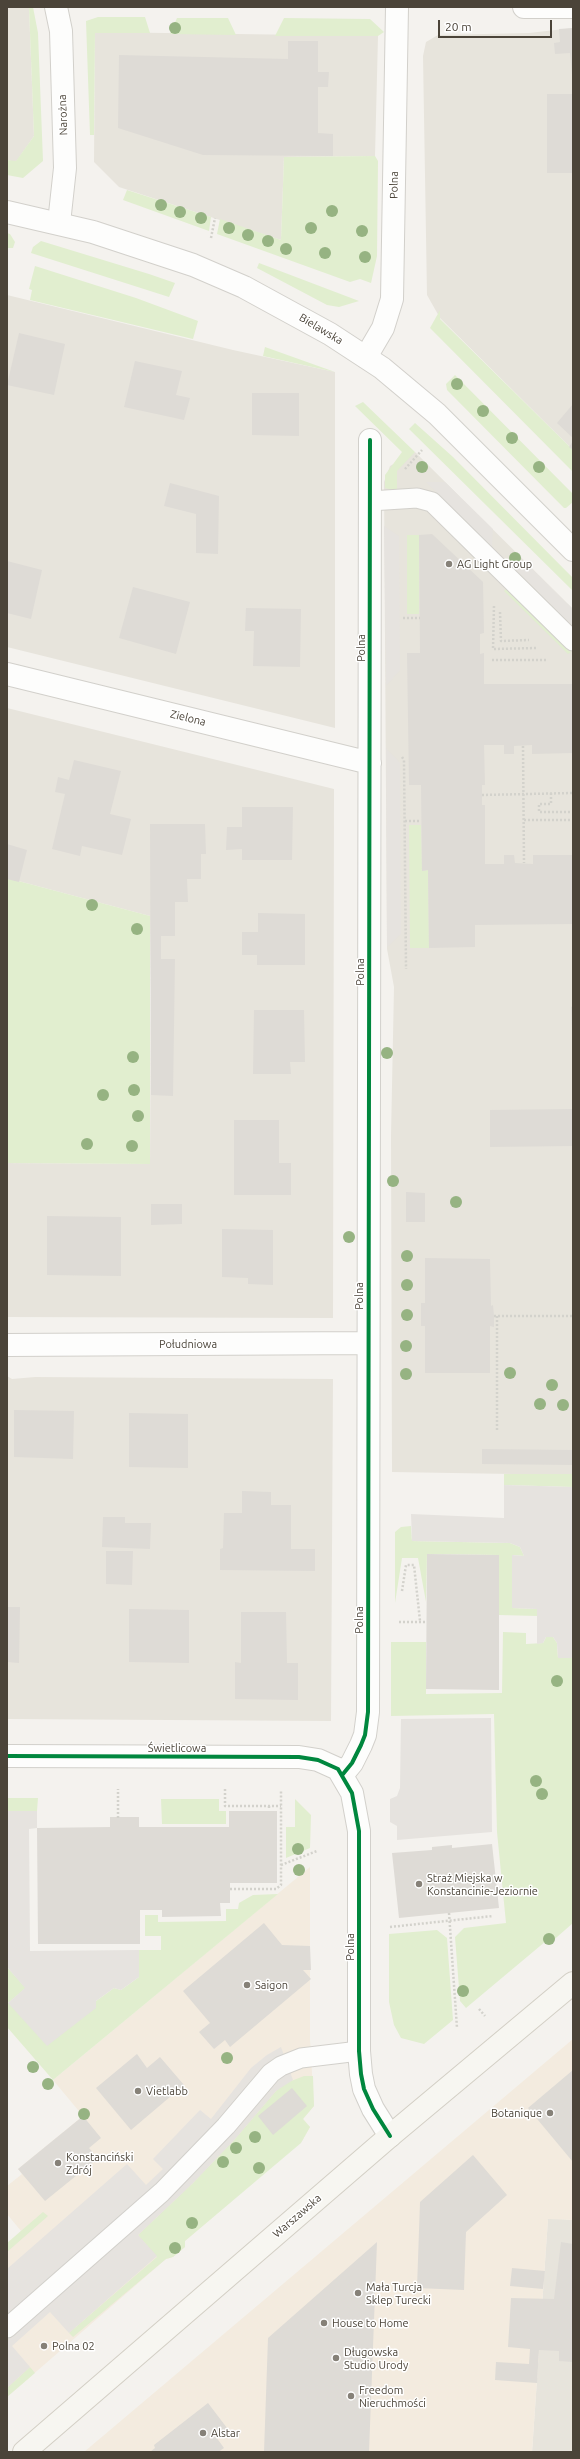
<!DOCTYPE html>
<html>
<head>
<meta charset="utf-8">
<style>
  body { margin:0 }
  #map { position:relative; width:580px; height:2459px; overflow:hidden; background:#f4f2ee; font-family:Ubuntu,sans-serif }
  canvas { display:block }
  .frame { position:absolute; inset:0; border:8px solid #4b4439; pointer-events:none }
  .scale { position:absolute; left:438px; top:20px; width:114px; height:18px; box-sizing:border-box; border:2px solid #4b4439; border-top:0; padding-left:5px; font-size:12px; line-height:14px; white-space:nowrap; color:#4b4439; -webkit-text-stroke:3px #fff; paint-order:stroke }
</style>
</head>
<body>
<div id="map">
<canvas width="580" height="2459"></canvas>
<div class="frame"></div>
<div class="scale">20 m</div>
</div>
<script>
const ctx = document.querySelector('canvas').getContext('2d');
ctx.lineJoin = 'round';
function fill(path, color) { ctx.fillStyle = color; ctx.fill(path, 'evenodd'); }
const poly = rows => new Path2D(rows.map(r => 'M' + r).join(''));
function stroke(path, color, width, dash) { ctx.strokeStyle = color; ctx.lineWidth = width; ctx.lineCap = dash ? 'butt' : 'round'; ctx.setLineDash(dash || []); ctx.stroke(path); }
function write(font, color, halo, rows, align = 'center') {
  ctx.font = font + ' Ubuntu,sans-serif'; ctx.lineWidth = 3; ctx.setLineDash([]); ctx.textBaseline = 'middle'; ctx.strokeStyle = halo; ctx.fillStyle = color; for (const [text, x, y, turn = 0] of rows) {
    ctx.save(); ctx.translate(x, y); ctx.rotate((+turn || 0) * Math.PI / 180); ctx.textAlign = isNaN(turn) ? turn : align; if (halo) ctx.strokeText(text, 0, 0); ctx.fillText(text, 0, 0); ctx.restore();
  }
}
fill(poly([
  [7,7,29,7,34,136,16,162,7,160],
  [573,28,573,450,440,318,427,295,423,56,426,42,438,35,529,33],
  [95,32,378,36,375,156,284,157,281,240,119,187,94,162],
  [7,295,233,350,335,372,335,728,7,647],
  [415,452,573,609,573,1475,392,1472,391,1136,394,987,387,949,384,482,390,466],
  [7,708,334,789,333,1318,7,1317,7,1163,150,1164,151,988,150,916,7,878],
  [7,1376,12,1379,35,1377,333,1379,331,1721,7,1719],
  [548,2218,573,2220,573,2452,532,2452]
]), '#e7e4dc');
fill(poly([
  [310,1867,310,2040,314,2106,303,2119,310,2127,302,2141,185,2241,185,2247,173,2257,166,2259,7,2397,7,2244,21,2231,7,2214,7,2186,22,2174,18,2169,83,2116,53,2080],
  [573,2039,573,2220,548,2219,532,2452,84,2452]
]), '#f3ebdf');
fill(poly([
  [29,7,33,7,38,33,43,161,23,178,7,175,7,160,16,161,34,136],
  [98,17,145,17,150,33,95,33,94,135,90,135,86,21],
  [177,18,228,18,236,35,170,34],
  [284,18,370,19,384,32,378,36,275,36],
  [375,156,378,161,377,256,371,283,360,279,350,282,217,234,220,219,281,240,284,157],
  [127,190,211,217,209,231,123,200],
  [7,233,10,234,15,242,13,248,7,248],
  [41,241,149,274,175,283,169,297,31,253,33,247],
  [259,263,359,301,339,307,327,305,257,268],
  [35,266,136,298,198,321,193,339,30,300,32,290,29,289],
  [440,310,440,319,573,450,573,472,430,328],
  [265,347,335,372,263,356],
  [455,375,573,494,573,502,566,508,564,508,447,390,446,384],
  [363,402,415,452,397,471,397,491,385,488,385,475,402,452,355,406],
  [415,423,453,457,573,578,573,591,409,429],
  [407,535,419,535,419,614,407,614],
  [507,588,571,652,568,654,557,643,504,591],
  [409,825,421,825,422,871,428,870,429,948,410,948],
  [7,878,150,916,150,1164,7,1163],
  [504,1474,573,1474,573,1487,504,1485],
  [411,1526,412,1541,510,1543,520,1547,524,1556,513,1555,512,1608,538,1609,538,1616,499,1615,499,1555,427,1554,426,1602,418,1558,402,1558,395,1603,395,1532,401,1527],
  [503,1632,526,1633,526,1644,543,1643,546,1637,553,1637,557,1643,558,1658,573,1658,573,1923,549,1944,546,1941,466,2008,460,2001,455,1937,464,1928,506,1923,497,1832,494,1714,391,1716,391,1642,426,1642,426,1694,502,1693],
  [7,1798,38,1798,37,1811,7,1811],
  [161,1799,219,1799,219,1811,226,1811,226,1824,162,1824],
  [295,1799,311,1815,310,1848,286,1858,286,1827,295,1827],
  [278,1894,53,2080,7,2027,7,1967,26,1988,8,2003,96,2001,114,1988,121,1990,139,1977,139,1950,161,1950,161,1936,145,1936,145,1915,158,1915,158,1922,226,1921,226,1909,238,1909,239,1903,253,1895],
  [437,1930,447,1938,453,2020,424,2044,401,2038,394,2025,389,2002,389,1934],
  [304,2076,313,2076,314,2106,303,2119,310,2127,301,2143,185,2241,185,2247,173,2257,166,2259,73,2337,69,2333,157,2257,138,2235,193,2183,235,2139,276,2091,286,2083],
  [43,2212,48,2216,7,2252,7,2243],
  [30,2367,35,2373,7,2397,7,2388]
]), '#e1eecf');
fill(poly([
  [426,482,445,482,493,529,492,547],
  [384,526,399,536,400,670,386,686],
  [525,562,573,609,573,626,512,566],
  [386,748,400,763,401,934,387,947],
  [504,1485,573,1487,573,1658,558,1658,557,1643,553,1637,546,1637,543,1643,537,1644,537,1609,512,1608,512,1555,524,1556,520,1547,510,1543,412,1541,411,1514,504,1518],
  [491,1718,492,1832,397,1840,397,1826,390,1822,390,1799,397,1796,400,1788,401,1719],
  [7,1811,37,1811,37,1828,29,1829,30,1951,139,1950,139,1977,121,1990,114,1988,96,2001,96,2008,47,2046,8,2003,25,1988,7,1967],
  [281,2047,293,2080,276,2091,235,2139,193,2183,138,2235,157,2256,69,2333,50,2312,12,2346,30,2367,7,2388,7,2269,127,2164,146,2185,163,2169,153,2159,200,2110,211,2119,251,2068,267,2055]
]), '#e6e3df');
fill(poly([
  [573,28,573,75,572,75,570,53,555,54,554,43,560,42,559,29],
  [288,41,318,41,318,72,329,72,328,87,318,87,318,133,333,134,333,156,203,155,118,128,119,55,288,59],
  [547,94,573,94,573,173,547,173],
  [19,333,65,344,54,395,7,385],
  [135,361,182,371,176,395,190,398,184,420,124,407],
  [252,393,299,393,299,436,252,435],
  [573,404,573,438,557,423],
  [573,441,573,450,569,447],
  [170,483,219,496,218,554,196,553,196,514,164,506],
  [432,534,483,582,484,633,480,634,480,654,484,653,484,684,573,684,573,753,532,754,532,745,514,746,514,754,504,754,504,745,484,745,485,785,482,785,482,805,485,805,485,864,504,864,504,855,514,855,515,863,533,864,533,855,573,855,573,924,475,925,475,947,429,948,428,870,422,871,421,785,409,785,407,653,420,653,419,535],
  [7,561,42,570,31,619,7,613],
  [133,587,190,602,176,654,119,638],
  [246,608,301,609,300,667,253,666,254,631,245,631],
  [74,760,121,771,110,814,131,819,122,855,82,846,80,856,52,849,65,794,55,792,58,777,69,780],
  [242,807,293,807,292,860,242,860,242,849,226,850,227,827,242,827],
  [150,824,205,824,206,854,201,854,201,879,187,879,188,902,175,902,175,936,161,936,161,959,175,959,173,1096,151,1095],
  [7,844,27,850,19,882,7,879],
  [258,913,305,914,305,965,257,965,257,955,242,955,242,932,258,932],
  [573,1006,573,1031,572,1031,571,1007],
  [254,1010,304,1010,305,1062,290,1062,291,1074,253,1074],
  [573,1109,573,1146,490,1147,490,1110],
  [234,1120,279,1120,279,1163,291,1163,291,1195,234,1195],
  [406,1192,425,1193,425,1222,406,1222],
  [151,1204,182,1204,182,1224,151,1225],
  [47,1216,121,1217,121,1276,47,1275],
  [222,1229,273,1230,273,1285,248,1284,248,1278,222,1277],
  [425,1258,490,1259,491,1306,493,1305,494,1316,494,1327,490,1326,490,1373,425,1373,425,1326,421,1326,421,1303,425,1303],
  [14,1410,74,1411,73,1459,14,1457],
  [129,1413,188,1414,188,1468,129,1467],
  [482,1449,573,1450,573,1465,482,1464],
  [242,1491,271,1492,271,1505,291,1505,291,1549,315,1549,315,1571,220,1570,220,1549,223,1548,224,1513,242,1513],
  [103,1517,125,1517,125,1523,151,1523,150,1549,102,1547],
  [106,1551,133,1551,132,1585,106,1584],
  [427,1554,499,1555,499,1690,426,1689],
  [7,1607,20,1607,19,1663,7,1662],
  [129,1609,189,1610,189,1663,129,1662],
  [241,1612,286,1612,287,1663,298,1663,298,1700,235,1699,235,1662,241,1663],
  [229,1811,277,1811,277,1883,230,1883,230,1903,220,1903,221,1916,162,1917,162,1910,140,1910,140,1944,38,1944,37,1828,110,1827,110,1817,139,1817,139,1827,229,1827],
  [492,1844,499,1908,399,1918,392,1853,432,1850,432,1847,452,1845,452,1848],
  [264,1923,282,1945,310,1946,311,1970,303,1970,311,1979,230,2047,225,2040,214,2049,199,2032,210,2023,183,1991],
  [137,2054,147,2068,160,2057,184,2085,131,2130,96,2088],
  [573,2070,573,2162,528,2108],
  [292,2088,307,2106,273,2135,258,2116],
  [83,2116,101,2138,89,2148,98,2158,45,2201,18,2169],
  [473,2155,507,2195,466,2232,464,2290,417,2288,420,2202],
  [377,2242,369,2452,264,2452,268,2338],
  [561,2242,573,2244,573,2362,559,2361,559,2351,539,2350,537,2383,495,2380,496,2362,529,2364,530,2349,508,2347,511,2298,554,2299],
  [512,2268,545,2271,543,2289,510,2286],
  [208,2403,227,2428,216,2437,224,2448,218,2452,150,2452,155,2448,154,2445]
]), '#dedbd6');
const service = poly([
  [370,501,417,498,432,502,573,641],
  [7,2328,162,2192,226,2126,271,2073,281,2066,301,2058,359,2051]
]);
const minor = poly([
  [56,7,61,31,65,168,59,223],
  [524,7,573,7],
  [366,357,383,328,392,299,397,7],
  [7,674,370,763],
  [7,1345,368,1343],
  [7,1756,299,1757,318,1760,338,1769,352,1793,359,1831,359,2051,361,2074,364,2089,373,2109,390,2136],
  [343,1774,352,1763,361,1745,365,1735,368,1712,370,440]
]);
const tertiary = poly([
  [7,212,93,232,193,265,244,287,330,334,382,368,437,414,573,550]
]);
const secondary = poly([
  [24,2452,390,2136,573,1983]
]);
stroke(service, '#d2d0cb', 21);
stroke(minor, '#d2d0cb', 24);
stroke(tertiary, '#d2d0cb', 24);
stroke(secondary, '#d3cfc5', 24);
stroke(poly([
  [211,238,215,218],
  [405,469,422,450],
  [494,606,493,649,537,648],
  [500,612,501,641,529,640],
  [403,618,420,618],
  [492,660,548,660],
  [523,746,524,863],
  [402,757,404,760,406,969],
  [551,793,551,804,539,804,539,812,573,812],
  [482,795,573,793],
  [524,820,573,820],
  [405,821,421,821],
  [494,1316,573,1316],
  [497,1430,497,1316],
  [402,1591,406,1565,414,1565,420,1621],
  [399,1622,426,1622],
  [225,1789,225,1806,281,1806],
  [269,1806,269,1810],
  [118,1818,118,1789],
  [281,1865,317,1851],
  [230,1889,276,1889,281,1885,281,1790],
  [449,1913,457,2028],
  [390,1927,493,1916],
  [479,2009,485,2016]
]), '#d3d2cc', 2.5, [2, 2]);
stroke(service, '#fdfdfc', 19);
stroke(minor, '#fdfdfc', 22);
stroke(tertiary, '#fdfdfc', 22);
stroke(secondary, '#f7f6f1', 22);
stroke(poly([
  [7,1756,299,1757,318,1760,338,1769,352,1793,359,1831,359,2051,361,2074,364,2089,373,2109,390,2136],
  [343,1774,352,1763,361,1745,365,1735,368,1712,370,440]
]), '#00873e', 4);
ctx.fillStyle = '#96b382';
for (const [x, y] of [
  [175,28],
  [161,205],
  [332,211],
  [180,212],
  [201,218],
  [229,228],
  [311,228],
  [362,231],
  [248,235],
  [268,241],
  [286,249],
  [325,253],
  [365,257],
  [457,384],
  [483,411],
  [512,438],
  [422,467],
  [539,467],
  [515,558],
  [92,905],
  [137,929],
  [387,1053],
  [133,1057],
  [134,1090],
  [103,1095],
  [138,1116],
  [87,1144],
  [132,1146],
  [393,1181],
  [456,1202],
  [349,1237],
  [407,1256],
  [407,1285],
  [407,1315],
  [406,1346],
  [510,1373],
  [406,1374],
  [552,1385],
  [540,1404],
  [563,1405],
  [557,1681],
  [536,1781],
  [542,1794],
  [298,1849],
  [299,1870],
  [549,1939],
  [463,1991],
  [227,2058],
  [33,2067],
  [48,2084],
  [84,2114],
  [255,2137],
  [236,2148],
  [223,2162],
  [259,2168],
  [192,2223],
  [175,2248]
]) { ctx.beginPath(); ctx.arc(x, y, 6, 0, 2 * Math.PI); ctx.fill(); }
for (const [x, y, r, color] of [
  [449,564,4,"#868178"],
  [419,1884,4,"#868178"],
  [247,1985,4,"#868178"],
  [138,2091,4,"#868178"],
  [550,2113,4,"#868178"],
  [58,2163,4,"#868178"],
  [358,2293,4,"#868178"],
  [324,2323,4,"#868178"],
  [44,2346,4,"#868178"],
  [336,2358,4,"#868178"],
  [351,2396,4,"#868178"],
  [203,2433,4,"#868178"]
]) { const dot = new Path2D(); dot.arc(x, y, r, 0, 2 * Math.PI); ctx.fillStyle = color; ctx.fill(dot); stroke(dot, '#fff', 1.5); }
write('11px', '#4b4439', '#fff', [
  ["Narożna",63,115,-92],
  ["Polna",394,185,-89],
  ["Bielawska",321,329,31],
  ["Polna",361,648,-90],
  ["Zielona",188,718,14],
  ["Polna",360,972,-90],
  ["Polna",359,1296,-90],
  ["Południowa",188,1344],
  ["Polna",359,1620,-90],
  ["Świetlicowa",177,1748],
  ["Polna",350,1947,-90],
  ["Warszawska",297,2216,-41]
]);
write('11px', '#4b4439', '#fff', [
  ["AG Light Group",457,564],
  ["Straż Miejska w",427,1878],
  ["Konstancinie-Jeziornie",427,1891],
  ["Saigon",255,1985],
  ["Vietlabb",146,2091],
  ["Botanique",542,2113,"right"],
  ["Konstanciński",66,2157],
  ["Zdrój",66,2170],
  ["Mała Turcja",366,2287],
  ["Sklep Turecki",366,2300],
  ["House to Home",332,2323],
  ["Polna 02",52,2346],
  ["Długowska",344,2352],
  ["Studio Urody",344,2365],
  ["Freedom",359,2390],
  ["Nieruchmości",359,2403],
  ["Alstar",211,2433]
], 'left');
</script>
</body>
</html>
